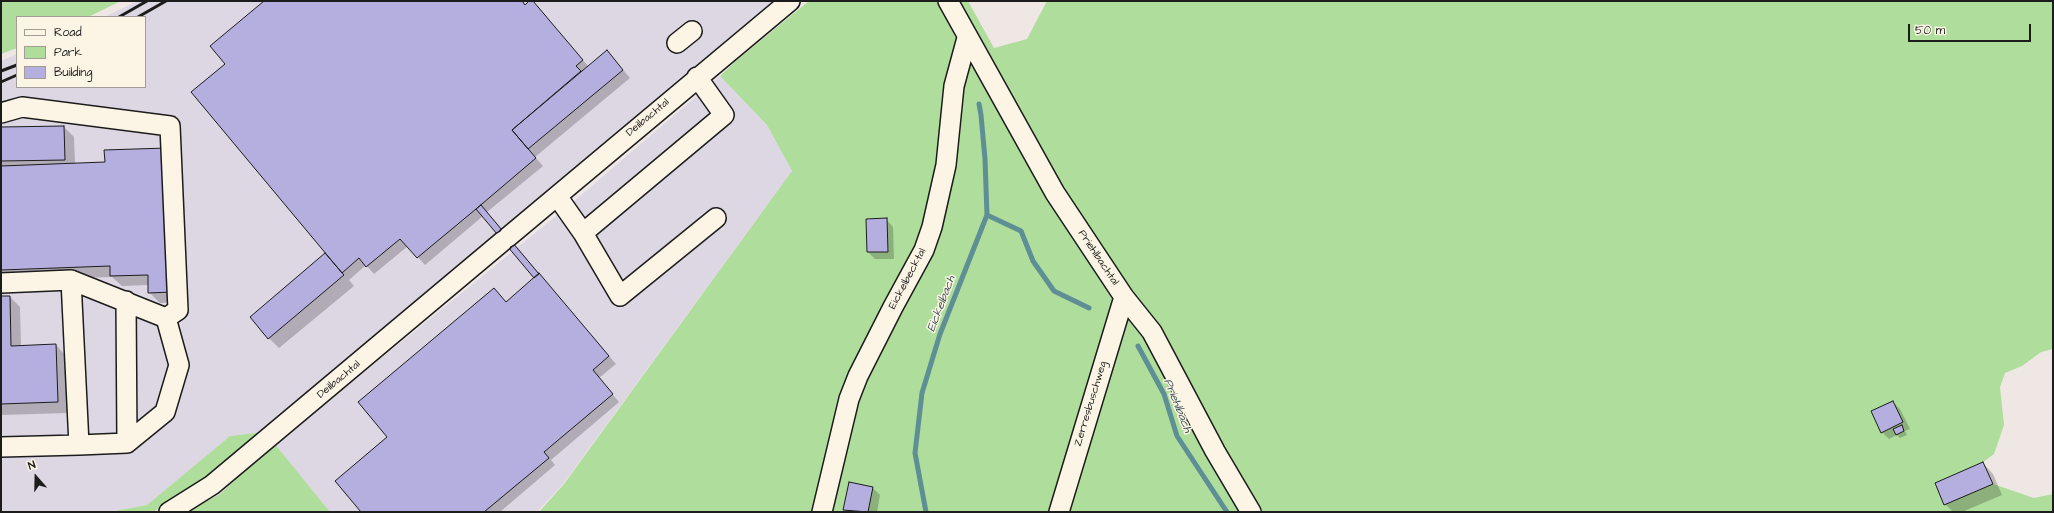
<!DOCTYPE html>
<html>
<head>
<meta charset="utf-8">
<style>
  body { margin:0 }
  #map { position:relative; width:2054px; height:513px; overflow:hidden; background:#eee7e4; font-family:"Architects Daughter",sans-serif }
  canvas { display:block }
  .frame { position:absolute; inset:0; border:2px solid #1c1c1c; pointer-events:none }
  .legend { position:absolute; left:16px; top:16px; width:130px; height:72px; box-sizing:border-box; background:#fcf5e5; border:1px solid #a29e95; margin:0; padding:5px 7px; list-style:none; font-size:12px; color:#1c1c1c }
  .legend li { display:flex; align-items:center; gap:8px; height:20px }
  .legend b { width:20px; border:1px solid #a29e95 }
  .north { position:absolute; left:16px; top:457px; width:40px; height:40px; -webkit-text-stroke:3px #fcf5e5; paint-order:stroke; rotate:340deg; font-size:11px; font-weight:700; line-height:16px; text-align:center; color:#1c1c1c }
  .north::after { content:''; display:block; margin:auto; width:14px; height:18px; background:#1c1c1c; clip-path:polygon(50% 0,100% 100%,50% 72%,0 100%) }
  .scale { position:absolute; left:1908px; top:24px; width:123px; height:18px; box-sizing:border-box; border:2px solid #1c1c1c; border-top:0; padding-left:5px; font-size:12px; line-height:14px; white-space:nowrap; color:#1c1c1c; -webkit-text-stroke:3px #fcf5e5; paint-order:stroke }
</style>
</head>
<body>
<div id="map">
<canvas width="2054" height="513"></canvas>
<div class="frame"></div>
<ul class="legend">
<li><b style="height:5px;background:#fcf5e5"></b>Road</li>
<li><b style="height:11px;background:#aedd9c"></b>Park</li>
<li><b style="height:11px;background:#b5afe0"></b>Building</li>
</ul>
<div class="north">N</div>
<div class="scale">50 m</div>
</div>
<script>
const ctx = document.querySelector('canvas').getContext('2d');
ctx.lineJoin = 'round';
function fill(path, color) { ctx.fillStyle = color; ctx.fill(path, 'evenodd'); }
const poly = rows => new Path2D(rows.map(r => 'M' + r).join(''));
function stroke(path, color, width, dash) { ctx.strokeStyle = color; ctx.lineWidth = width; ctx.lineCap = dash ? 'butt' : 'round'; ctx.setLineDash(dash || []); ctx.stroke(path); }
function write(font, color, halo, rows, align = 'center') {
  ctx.font = font + ' "Architects Daughter",sans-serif'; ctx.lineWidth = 3; ctx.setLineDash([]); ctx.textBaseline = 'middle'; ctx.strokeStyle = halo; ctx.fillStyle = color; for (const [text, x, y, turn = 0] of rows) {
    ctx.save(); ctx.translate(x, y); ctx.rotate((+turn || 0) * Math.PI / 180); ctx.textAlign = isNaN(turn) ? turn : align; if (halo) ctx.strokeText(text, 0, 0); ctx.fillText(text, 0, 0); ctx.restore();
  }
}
fill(poly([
  [138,1,777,1,565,176,265,432,230,436,147,505,110,512,1,512,1,61,17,54,17,87,145,87,145,17,104,17],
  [720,76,767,125,792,171,563,484,537,512,330,512,274,443,314,413,566,208]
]), '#ddd6e3');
fill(poly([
  [1,1,121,1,88,17,17,17,17,48,1,54],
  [809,1,937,1,957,40,972,34,954,1,968,1,994,48,1027,39,1047,1,2053,1,2053,349,2041,352,2022,366,2005,373,2000,387,2004,425,1994,454,1983,462,1993,484,2034,498,2053,494,2053,512,539,512,564,484,792,171,767,125,720,76,737,60],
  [265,432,207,478,153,512,110,512,147,505,230,436],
  [274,443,330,512,187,512,220,494]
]), '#aedd9c');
fill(poly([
  [266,1,522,1,526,5,532,1,589,67,607,51,630,78,535,157,543,166,487,212,616,364,599,378,619,402,551,460,555,465,500,512,363,512,389,437,506,303,535,278,483,216,425,265,408,246,374,274,366,265,349,280,354,286,279,348,269,338,332,259,227,64],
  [64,127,74,137,75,164,182,302,160,303,149,292,149,285,122,286,112,277,1,280,1,128],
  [886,219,893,227,894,259,875,259,868,252],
  [1,297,10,297,20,307,21,347,56,345,66,356,68,413,1,415],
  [1893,402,1900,409,1910,429,1905,431,1907,435,1900,438,1897,435,1889,439,1882,432],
  [1983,463,1993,474,2002,495,1962,512,1953,512,1945,504],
  [873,488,880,495,877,512,846,512,844,510]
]), '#0003');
stroke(poly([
  [987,215,1021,231,1033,261,1054,291,1089,308],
  [1138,346,1164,394,1177,436,1227,512],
  [926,512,915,453,922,393,940,334,987,215,985,159,981,115,979,104]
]), '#5e8f94', 5);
const building = poly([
  [264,1,522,1,525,5,529,1,533,1,583,60,576,66,581,71,512,130,536,158,476,209,417,258,400,239,366,267,359,258,342,273,191,92,225,64,210,46,264,1],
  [607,50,623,70,528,149,512,130,607,50],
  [64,126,65,160,1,161,1,127,64,126],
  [167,148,172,292,148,293,148,275,110,276,110,266,1,270,1,166,105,162,104,150,167,148],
  [481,205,539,274,534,278,476,209,481,205],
  [887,218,888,252,867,252,866,219,887,218],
  [325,253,344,275,268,339,250,317,325,253],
  [539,273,609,356,593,370,613,394,544,452,549,458,484,512,361,512,335,481,387,437,358,402,494,288,506,302,539,273],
  [1,296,10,296,11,346,56,344,58,402,1,404,1,296],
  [1893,401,1903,422,1881,433,1871,411,1893,401],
  [1902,425,1904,431,1896,435,1893,429,1902,425],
  [1983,462,1993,484,1944,505,1935,483,1983,462],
  [849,482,873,487,868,512,843,510,849,482]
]);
fill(building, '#b5afe0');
stroke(building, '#1c1c1c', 1);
const minor = poly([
  [948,1,1055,193,1124,297,1152,332,1215,451,1251,512],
  [677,43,692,31],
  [1,113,22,107,170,126,178,310,166,318,71,280],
  [557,196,583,233,620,296,716,218],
  [583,233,724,115,697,77],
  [508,237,790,1],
  [1,283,71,280,79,445,1,447],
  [126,301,127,443],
  [79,445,127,443,165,412,179,365,166,318],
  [169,512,212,485,503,241],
  [822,512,849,399,858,376,893,307,924,250,932,227,946,165,954,86,967,38],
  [1059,512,1124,297]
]);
stroke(minor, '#1c1c1c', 22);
stroke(minor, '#fcf5e5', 19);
stroke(poly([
  [119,17,147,1],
  [138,17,166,1],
  [1,71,17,65],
  [1,82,17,75]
]), '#1c1c1c', 3);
write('11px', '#1c1c1c', '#fcf5e5', [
  ["Deilbachtal",648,118,-40],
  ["Priehlbachtal",1098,258,56],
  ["Eickelbecktal",908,279,-62],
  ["Deilbachtal",339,380,-40],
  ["Zerresbuschweg",1091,404,-73]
]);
write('italic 12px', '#3d5558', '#fcf5e5', [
  ["Eickelbach",942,304,-69],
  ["Priehlbach",1177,406,68]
]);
</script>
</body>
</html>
